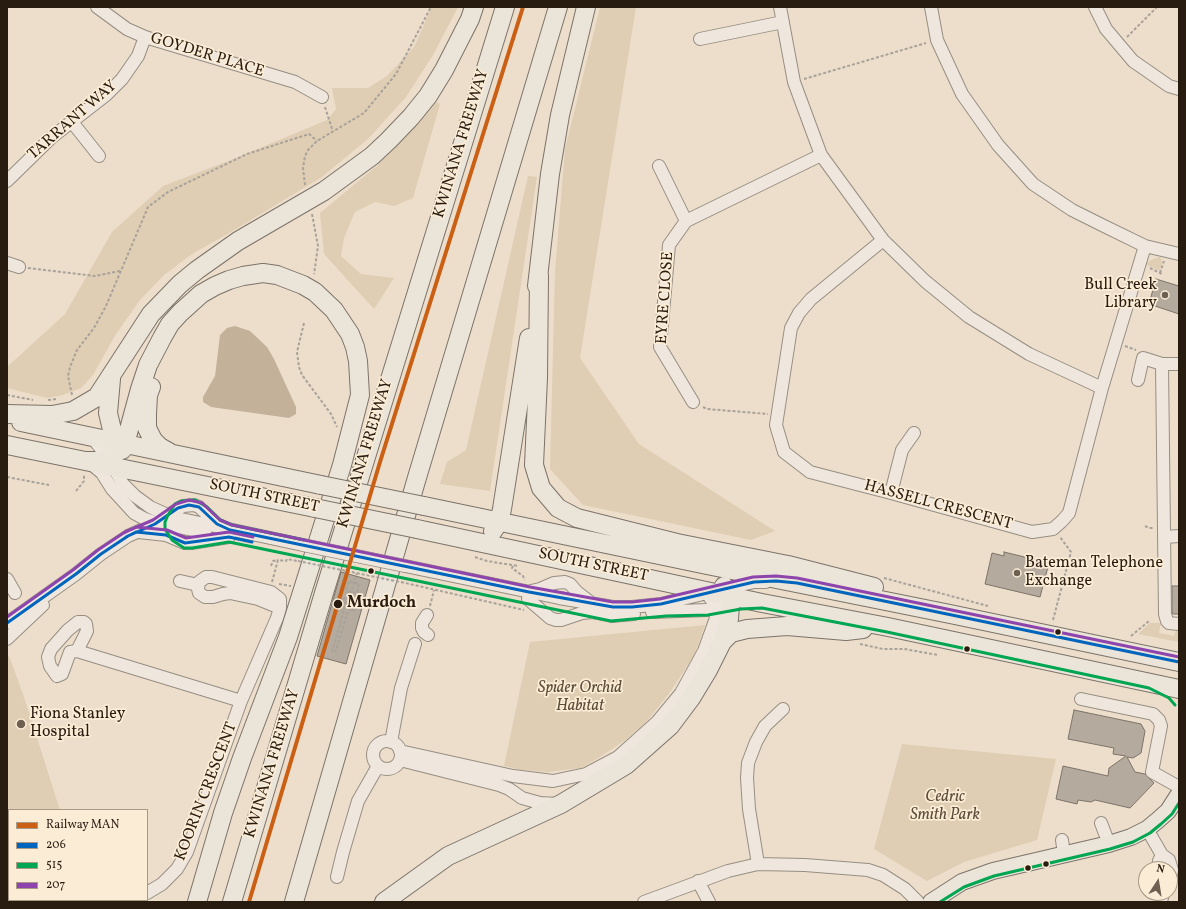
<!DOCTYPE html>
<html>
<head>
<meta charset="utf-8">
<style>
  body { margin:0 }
  #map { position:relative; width:1186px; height:909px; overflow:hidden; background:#ecdecb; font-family:Vollkorn,serif }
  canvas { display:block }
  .frame { position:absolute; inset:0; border:8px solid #281c10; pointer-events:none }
  .legend { position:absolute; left:8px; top:809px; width:140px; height:92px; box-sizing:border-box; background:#fbecd5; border:1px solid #a79986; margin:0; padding:5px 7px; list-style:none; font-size:12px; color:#281c10 }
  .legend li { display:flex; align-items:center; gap:8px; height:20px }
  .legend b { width:20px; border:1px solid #a79986 }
  .north { position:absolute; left:1138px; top:861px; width:40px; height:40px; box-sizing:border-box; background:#fbecd5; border:1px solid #a79986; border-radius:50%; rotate:12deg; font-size:11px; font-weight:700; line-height:16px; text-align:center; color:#281c10 }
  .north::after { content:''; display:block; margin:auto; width:14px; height:18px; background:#6d6051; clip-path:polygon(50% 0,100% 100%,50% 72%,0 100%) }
</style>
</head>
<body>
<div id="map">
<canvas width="1186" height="909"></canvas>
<div class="frame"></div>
<ul class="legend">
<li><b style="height:5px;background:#cb6015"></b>Railway MAN</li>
<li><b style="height:5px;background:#0065bd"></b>206</li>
<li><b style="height:5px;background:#00a651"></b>515</li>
<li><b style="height:5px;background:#8e44ad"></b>207</li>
</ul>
<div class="north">N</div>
</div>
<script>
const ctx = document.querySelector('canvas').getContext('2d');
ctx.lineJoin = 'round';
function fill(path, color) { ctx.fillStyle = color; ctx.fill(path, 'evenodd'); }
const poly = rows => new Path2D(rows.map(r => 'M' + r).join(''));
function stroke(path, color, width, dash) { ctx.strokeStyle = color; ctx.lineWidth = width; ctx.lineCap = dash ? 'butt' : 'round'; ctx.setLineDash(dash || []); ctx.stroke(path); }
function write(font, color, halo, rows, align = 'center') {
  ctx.font = font + ' Vollkorn,serif'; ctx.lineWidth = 3.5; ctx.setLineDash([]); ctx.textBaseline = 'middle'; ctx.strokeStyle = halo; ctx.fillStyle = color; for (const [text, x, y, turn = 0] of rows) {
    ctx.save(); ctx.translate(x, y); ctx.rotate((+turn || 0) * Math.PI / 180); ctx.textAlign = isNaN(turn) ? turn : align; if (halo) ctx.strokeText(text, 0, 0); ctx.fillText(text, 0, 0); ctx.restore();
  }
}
fill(poly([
  [432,7,458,7,433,55,406,97,369,138,322,177,231,232,192,254,164,275,140,300,116,334,93,375,81,388,63,395,47,398,7,388,7,367,65,314,112,232,163,186,236,158,327,120,336,109,332,88,368,88,387,76,414,47],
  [600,7,636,7,580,358,639,444,775,531,751,540,583,505,550,469,555,271,565,149],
  [432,100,440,104,413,198,394,206,375,202,355,212,344,238,341,256,361,274,394,278,374,309,324,254,320,213,379,164],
  [528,176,537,177,490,491,440,484,447,462,466,450],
  [1158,257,1160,257,1162,261,1160,271,1147,265,1146,263,1149,261],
  [1150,623,1161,623,1159,633,1174,636,1176,630,1178,630,1179,642,1138,634],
  [705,625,694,656,668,695,646,722,624,741,600,757,581,768,548,772,522,770,504,766,530,642],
  [9,656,23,694,60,810,9,810,9,900,94,900,95,902,7,902,7,658],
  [902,744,1056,759,1037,840,964,862,927,881,874,849]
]), '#dfceb3');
fill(poly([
  [235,326,250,331,267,347,274,359,296,407,296,414,289,418,211,407,203,402,203,397,215,376,220,335,227,328]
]), '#c3b199');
const building = poly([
  [1156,279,1179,286,1179,314,1149,304,1156,279],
  [1004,552,1049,563,1040,597,985,584,992,553,1004,556,1004,552],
  [341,572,370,580,346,664,317,656,341,572],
  [1172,586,1179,586,1179,614,1173,614,1172,613,1172,586],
  [1074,710,1141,724,1145,731,1141,753,1133,758,1127,757,1135,772,1145,774,1154,783,1130,808,1095,800,1091,802,1078,800,1077,804,1056,799,1063,766,1108,776,1109,768,1126,756,1113,754,1114,748,1068,739,1074,710]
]);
fill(building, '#b4aa9d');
stroke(building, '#7c7369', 1);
const minor = poly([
  [97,7,127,29,145,37,295,82,322,97],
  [780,7,794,82,821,155,883,240,925,281,969,317,1029,354,1102,388],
  [931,7,937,40,962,94,998,145,1033,184,1072,210,1104,226,1145,246,1179,254],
  [1095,7,1106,29,1133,61,1169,86,1179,89],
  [700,39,783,22],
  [72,122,99,156],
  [659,166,686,221],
  [7,181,52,137,106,95,122,79,138,56,145,37],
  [883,240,811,299,799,313,791,328,776,425,784,452,810,472,891,493,1032,532,1053,529,1062,521,1069,513,1102,388,1145,246],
  [7,263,19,267],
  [1162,364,1165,614,1167,621,1169,623,1179,624],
  [1138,380,1143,358,1162,364,1179,364],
  [693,402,660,347,669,245,686,221,821,155],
  [90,438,95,441,108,458,123,484,135,496,150,507,172,517,303,545],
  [90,463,102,473,112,489,134,513,145,519,157,523,205,532],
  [891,493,902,450,914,433],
  [139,532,166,535,185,543,191,543,229,537],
  [1165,537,1179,536],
  [405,566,559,598,613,607,632,607,661,604,754,582,766,582],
  [7,579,15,593],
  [180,581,198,585],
  [531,591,540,589,554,583,565,582,570,584,577,592,590,602],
  [528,599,550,618,556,620,561,620,582,613,593,612],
  [587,611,612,616,634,614],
  [652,612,707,610,721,607],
  [427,615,422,623,422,628,424,632,428,635],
  [7,623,76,574,101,554,128,536,155,524,183,506,194,505,199,507,217,524,230,530],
  [7,639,43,605],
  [77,651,87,631,86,624,84,622,78,622,68,630,51,649,48,657,50,666,57,676,62,674,70,652,77,651,241,701,277,618,280,608,280,599,271,592,212,577,206,577,199,582,198,589,199,593,205,597,213,597,223,594,230,593,258,599,280,608],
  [1081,699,1153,714,1159,720,1161,726,1152,772,1179,787],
  '373 755a14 14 0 1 1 28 0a14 14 0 1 1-28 0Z',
  [391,742,401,688,415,644],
  [400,751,513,776,553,781,586,774,618,757,657,722,681,693,704,651,716,618,713,602,708,595,701,589],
  [400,760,499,785,509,789,522,798,540,803,558,804],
  [1101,823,1109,844],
  [1147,829,1162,855,1169,860,1172,870,1170,880],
  [1062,840,1064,854],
  [758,864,749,809,747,778,748,763,756,742,765,726,783,709],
  [1158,869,1159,861,1162,855],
  [337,877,343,852,358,801,378,766],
  [698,881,709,902],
  [147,893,162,884,177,869,187,852,241,701],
  [133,902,136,900],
  [644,902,728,871,758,864,805,865,868,870,883,875,905,889,918,902],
  [1161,902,1163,893]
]);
const major = poly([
  [931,902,962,882,993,871,1109,844,1131,837,1147,829,1158,820,1168,811,1179,794]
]);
const highway = poly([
  [539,275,538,378,534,465,541,488,558,508,577,518,677,543,788,565,874,587],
  [537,286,550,174,560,115,586,7],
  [111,379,108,413,113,434,116,442,122,450],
  [151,387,148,395,147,414,147,428,153,440,160,447,169,452],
  [7,414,52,415,73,411,97,397,151,314,180,284,197,270,238,241,324,191,372,156,389,140,411,117,428,96,444,70,470,19,474,7],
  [21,422,321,485],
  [7,445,315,508],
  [85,461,99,461,111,457,121,449,125,444,140,389,148,365,162,338,170,324,180,313,201,294,215,286,229,280,243,276,263,273,277,275,303,285,315,292,334,310,350,334,355,347,358,361,360,395,342,465,288,637,242,758,223,813,197,902],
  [424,506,707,565,950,614,1179,662],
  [417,529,762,603,888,627,1179,689],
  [493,531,499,522,502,509,529,338],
  [722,642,731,633,747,629,787,626,846,631,863,629],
  [232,902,324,593,505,7],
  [294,902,416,481,558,7],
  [384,902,448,856,561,804,626,765,670,726,691,698,708,670,722,642,729,619,730,605,724,586]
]);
stroke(minor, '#978e82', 14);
stroke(major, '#7c7369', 18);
stroke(highway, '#7c7369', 20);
stroke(poly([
  [1127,37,1157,7],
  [804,79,926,43],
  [325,107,333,132],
  [305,185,303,168,305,156,308,150,317,141,364,113,396,74,431,7],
  [312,214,318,246,314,274],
  [28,268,95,276,120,271],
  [1150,268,1162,274],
  [1160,273,1164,261],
  [304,323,297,352,299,367,302,375,331,414,337,427],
  [1125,346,1136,350],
  [7,395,33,400],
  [72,395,68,376,70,367,77,350,94,328,106,306,148,207,168,192,247,154,309,134,317,141],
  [48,400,57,399],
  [703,407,707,409,768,414],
  [7,477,49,485],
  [76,491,84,481,84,475],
  [1145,526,1149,528,1153,528],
  [475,557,487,561,518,566],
  [271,566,273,561,278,560],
  [513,566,512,568,523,576,525,580],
  [884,578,988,606],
  [272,582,278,560,286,561,287,559,297,561],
  [401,582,524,610],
  [279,584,291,586],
  [348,591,355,593],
  [349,599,357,573],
  [352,600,354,592],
  [340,601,356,605,354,611,352,610,353,607],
  [340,601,339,606,341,607,344,598,354,601],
  [430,606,434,590],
  [1053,620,1071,552,1060,537],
  [1131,636,1149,621],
  [860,644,883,649,904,649,938,655],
  [332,652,348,596,346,591,349,581,359,584,353,607,348,612,335,653]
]), '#a8a29a', 2, [3, 2]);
stroke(minor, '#efe7de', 12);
stroke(major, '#ebe4d9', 16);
stroke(highway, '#ebe4d9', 18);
const minorBridge = poly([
  [303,545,405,566]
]);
const highwayBridge = poly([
  [321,485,424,506],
  [315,508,417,529]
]);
stroke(minorBridge, '#978e82', 14, []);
stroke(highwayBridge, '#7c7369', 20, []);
stroke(poly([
  [298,561,400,582]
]), '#a8a29a', 2, [3, 2]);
stroke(minorBridge, '#efe7de', 12);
stroke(highwayBridge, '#ebe4d9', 18);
stroke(poly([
  [126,537,136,532,166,535,185,543,229,537,252,542],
  [7,623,76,574,101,554,128,536,155,524,178,508,189,505,199,507,217,524,230,530,529,592,613,607,632,607,661,604,754,582,776,581,797,583,1179,662]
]), '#0065bd', 3);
stroke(poly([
  [304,540,232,525,220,520,207,507,195,500,182,501,175,504,168,515,165,522,165,529,172,540,184,548,192,548,229,542,611,621,666,616,708,615,741,609,762,608,887,632,1149,688,1169,698,1175,705],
  [940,902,964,887,994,876,1110,849,1133,842,1150,833,1161,824,1172,814,1179,803]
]), '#00a651', 3);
stroke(poly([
  [124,533,136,527,167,530,186,538,229,532,253,537],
  [7,617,73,570,98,550,125,532,153,520,176,504,189,500,202,503,220,520,232,525,530,587,613,602,632,602,660,599,753,577,776,576,797,578,1179,657]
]), '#8e44ad', 3);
stroke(poly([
  [249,902,380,462,523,7]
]), '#cb6015', 4);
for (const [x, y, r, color] of [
  [1165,295,4,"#6d6051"],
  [371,571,3.5,"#281c10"],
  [1017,573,4,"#6d6051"],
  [338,604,5,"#281c10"],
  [1058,632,3.5,"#281c10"],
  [967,649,3.5,"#281c10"],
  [21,724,5,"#6d6051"],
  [1046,864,3.5,"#281c10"],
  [1028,868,3.5,"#281c10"]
]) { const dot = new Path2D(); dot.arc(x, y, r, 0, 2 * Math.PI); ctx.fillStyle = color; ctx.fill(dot); stroke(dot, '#fbecd5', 1.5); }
write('16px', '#281c10', '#fbecd5', [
  ["GOYDER PLACE",207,56,17],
  ["TARRANT WAY",73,121,-41],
  ["KWINANA FREEWAY",462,144,-73],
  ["EYRE CLOSE",666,298,-86],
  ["KWINANA FREEWAY",366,454,-73],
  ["SOUTH STREET",264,497,12],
  ["HASSELL CRESCENT",938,506,15],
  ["SOUTH STREET",593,566,12],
  ["KWINANA FREEWAY",273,764,-73],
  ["KOORIN CRESCENT",207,792,-69]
]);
write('16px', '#281c10', '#fbecd5', [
  ["Bull Creek",1157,286,"right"],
  ["Library",1157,304,"right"],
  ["Bateman Telephone",1025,564],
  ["Exchange",1025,582],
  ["Fiona Stanley",30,715],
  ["Hospital",30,733]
], 'left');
write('bold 16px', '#281c10', '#fbecd5', [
  ["Murdoch",347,604]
], 'left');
write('italic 16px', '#5c4d3b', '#fbecd5', [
  ["Spider Orchid",580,689],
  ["Habitat",580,707],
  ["Cedric",945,798],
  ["Smith Park",945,816]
]);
</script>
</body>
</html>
